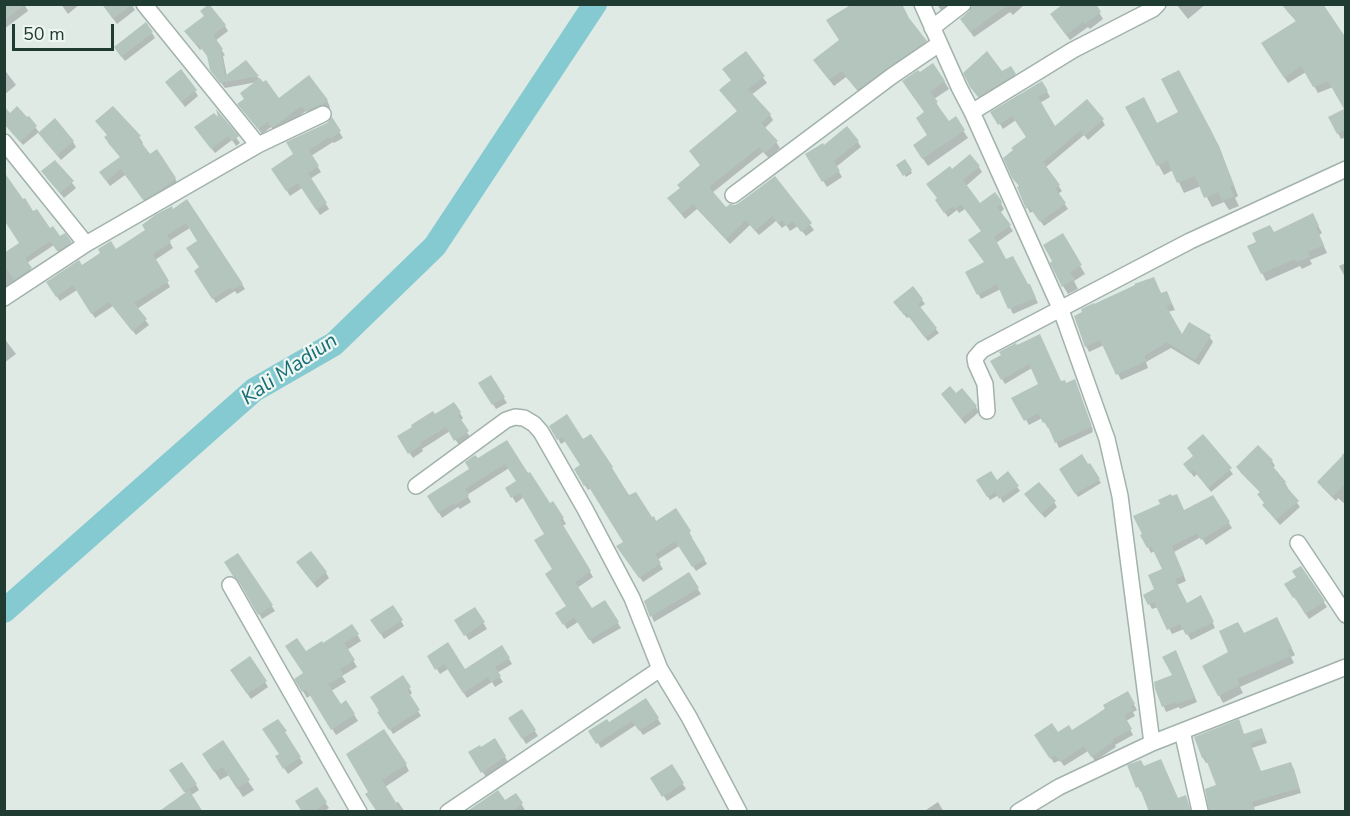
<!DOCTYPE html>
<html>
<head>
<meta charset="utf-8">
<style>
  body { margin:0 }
  #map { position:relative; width:1350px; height:816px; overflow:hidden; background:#dfeae5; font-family:"Nunito Sans",sans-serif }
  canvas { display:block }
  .frame { position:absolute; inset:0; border:6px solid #203b32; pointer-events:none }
  .scale { position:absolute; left:12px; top:24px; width:102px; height:27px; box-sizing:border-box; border:3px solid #203b32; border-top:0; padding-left:8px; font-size:18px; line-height:21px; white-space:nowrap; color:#203b32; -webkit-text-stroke:4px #eff7f3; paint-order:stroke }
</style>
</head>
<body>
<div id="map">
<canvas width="1350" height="816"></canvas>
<div class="frame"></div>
<div class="scale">50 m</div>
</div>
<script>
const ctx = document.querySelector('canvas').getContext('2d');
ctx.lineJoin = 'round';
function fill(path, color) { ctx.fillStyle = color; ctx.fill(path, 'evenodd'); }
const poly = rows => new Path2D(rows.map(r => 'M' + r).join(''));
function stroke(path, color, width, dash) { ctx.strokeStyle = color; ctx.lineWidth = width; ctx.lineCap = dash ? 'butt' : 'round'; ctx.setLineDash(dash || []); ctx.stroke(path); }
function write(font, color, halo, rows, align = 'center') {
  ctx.font = font + ' "Nunito Sans",sans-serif'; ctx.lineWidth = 4.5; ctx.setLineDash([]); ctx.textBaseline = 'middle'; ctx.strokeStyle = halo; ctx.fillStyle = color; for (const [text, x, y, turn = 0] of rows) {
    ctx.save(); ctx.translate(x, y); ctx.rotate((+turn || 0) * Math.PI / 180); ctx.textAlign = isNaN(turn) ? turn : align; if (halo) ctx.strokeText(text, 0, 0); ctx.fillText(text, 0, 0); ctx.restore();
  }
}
fill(poly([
  [4,4,24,4,28,11,4,29],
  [61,4,80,4,68,14],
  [102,4,132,5,135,10,117,24],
  [937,4,957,4,944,15],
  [973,4,1025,4,1013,15,1010,12,974,37,965,25],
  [1061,4,1094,4,1103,19,1090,29,1088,27,1070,40,1055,20,1063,6],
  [1176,4,1206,4,1188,19],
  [1283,4,1346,39,1333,87,1318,93,1306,72,1288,83,1266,50,1297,22,1287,11],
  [909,20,929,48,862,96,846,77,834,86,819,67,841,41],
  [225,26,228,31,215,41,225,55,223,56,227,77,246,62,260,80,279,100,327,100,330,107,327,110,310,117,306,111,276,133,271,127,262,134,243,110,245,100,257,82,225,88,215,75,209,57,202,48,200,50,189,36],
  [152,33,155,38,125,61,119,53],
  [745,53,767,83,751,95,770,115,773,120,764,129,776,142,780,148,769,158,763,152,712,193,726,209,735,206,774,178,814,230,806,236,798,226,790,231,786,225,782,228,776,221,759,235,750,225,730,244,697,209,685,219,669,199,681,189,701,166,738,112,725,96,732,81,727,75],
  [1010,68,1017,79,981,101,975,92],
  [4,69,16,85,4,95],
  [1178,72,1219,146,1238,196,1235,198,1239,206,1229,210,1224,202,1212,207,1201,186,1184,193,1173,170,1164,175,1127,108,1157,125,1180,112],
  [920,74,944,81,949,89,934,99,948,123,955,118,968,138,928,166,919,153,929,136],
  [1042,83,1050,97,1040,103,1054,128,1102,120,1105,125,1088,140,1084,135,1046,167,1062,191,1058,194,1068,209,1044,226,1033,211,1030,213,1019,188,1020,187,1028,138,1016,120,1003,129,993,113],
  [170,87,195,91,198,96,185,107],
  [1346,110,1346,137,1341,139,1330,118],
  [219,114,240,143,236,146,232,140,215,153,199,133,220,123],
  [10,115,28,118,39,132,23,145,4,123],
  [332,120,343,138,334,143,333,142,311,156,321,172,310,179,329,209,320,215,302,188,290,196,273,169,295,155],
  [97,121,139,137,143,143,141,145,175,178,178,185,148,205,125,175,110,186,105,179,121,158,109,144,106,138,108,136],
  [43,139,73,142,76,147,61,160],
  [858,142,861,147,836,167,842,177,827,187,807,155,824,147],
  [905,161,912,173,906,177,898,165],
  [55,162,76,188,64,198,46,177],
  [979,167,982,172,966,186,980,205,999,200,1004,209,1000,213,1013,231,996,243,1006,261,1032,291,1038,303,1013,314,1001,289,981,299,967,273,986,262,982,232,965,209,959,213,957,210,948,217,940,206,952,171],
  [187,201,245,289,237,294,235,291,216,303,199,276,201,268,199,241,190,228,169,241,173,248,155,260,170,287,137,309,149,325,136,335,113,306,95,318,77,290,60,301,48,283,116,251],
  [33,213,49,230,59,239,70,243,73,248,61,256,54,245,27,263,33,274,4,292,4,254,21,243],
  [1316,222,1322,233,1319,235,1327,253,1310,260,1312,264,1302,269,1300,266,1266,281,1249,246,1274,234],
  [1062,236,1085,274,1074,281,1078,289,1068,294,1063,286],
  [1346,263,1346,279,1339,266],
  [913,288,925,304,919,308,939,333,928,341,909,317,907,318,898,307],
  [1167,293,1175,310,1168,312,1182,336,1209,336,1213,342,1199,365,1171,348,1146,362,1148,368,1121,380,1104,345,1089,352,1086,346,1161,295],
  [4,338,16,354,4,363],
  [1016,345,1061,383,1066,384,1075,381,1093,430,1092,430,1093,432,1059,448,1050,427,1048,428,1042,418,1029,425,1013,398,1040,384,1032,368,1005,384,992,362],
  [490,377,507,403,496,409,480,383],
  [942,395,956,395,976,407,979,412,965,424],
  [454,404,463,418,460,421,470,437,459,445,450,431,422,449,423,451,413,458,399,437],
  [551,426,583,441,629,497,656,523,689,532,692,537,691,538,707,564,696,571,679,546,657,560,663,569,643,582,621,551,625,542,591,488,588,490,576,470,582,466,566,441,561,444],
  [1203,436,1233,474,1211,492,1197,474,1194,477,1188,469],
  [506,442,550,505,552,503,563,519,566,524,562,526,593,577,577,588,591,610,604,602,621,628,593,644,578,622,567,629,557,613,568,606,546,534,524,497,516,503,507,488,517,482,509,468,467,495,471,502,460,509,458,507,442,518,429,496,471,470,477,460],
  [1346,452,1346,505,1338,498,1336,501,1322,487,1319,482,1343,457,1342,455],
  [1272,461,1275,466,1272,468,1285,483,1288,488,1287,489,1300,507,1280,525,1267,510,1261,493,1241,473,1238,468],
  [1089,465,1101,483,1078,497,1061,470],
  [1007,473,1020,491,1003,503,999,495,990,500,978,481,996,482],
  [1212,497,1232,528,1206,545,1201,537,1174,552,1186,581,1177,585,1186,604,1203,602,1215,628,1191,640,1184,629,1172,634,1158,607,1152,609,1145,596,1156,590,1164,570,1155,551,1151,553,1148,547,1184,512],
  [1029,500,1054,502,1057,507,1045,518],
  [237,555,275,611,262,619,243,586,238,581,226,563],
  [301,568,326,573,329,578,317,588],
  [1301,568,1327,607,1309,619,1286,585,1298,577],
  [688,574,701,594,654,622,646,602],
  [393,607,404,626,384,639,372,620],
  [475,609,487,629,469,640,456,621],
  [352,626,361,641,347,650,357,667,342,676,346,682,331,691,340,706,346,702,358,721,336,735,311,695,307,698,296,679,304,674,305,654,322,645],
  [1280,626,1295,655,1291,657,1294,663,1240,687,1243,693,1223,703,1204,666,1230,653,1244,635],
  [502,647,512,664,497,673,503,682,495,687,492,682,467,698,448,669,440,674,429,657,465,671],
  [1176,652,1197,702,1180,709,1179,707,1166,712,1156,689,1174,676],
  [235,676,265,682,268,687,251,699],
  [403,677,412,693,409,696,421,716,393,734,379,712],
  [1127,693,1137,710,1133,712,1135,716,1126,721,1133,735,1115,745,1116,747,1095,761,1088,751,1064,766,1060,760,1054,763,1036,735,1072,732],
  [646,700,661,724,643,735,636,725,601,748,590,731,608,724],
  [522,711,538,736,526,744,510,718],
  [278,721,288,737,287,738,303,763,288,774,280,762],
  [1244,735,1264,735,1267,743,1252,748,1261,773,1291,764,1294,769,1301,793,1254,807,1255,812,1211,812,1218,786,1209,762,1206,763,1203,758,1196,738],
  [495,740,508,762,486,777,470,753,481,749],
  [222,742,254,790,243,797,229,775,220,780,209,763],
  [348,755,406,765,409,771,385,787,395,803,398,802,405,812,378,812,370,792],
  [671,766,686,789,667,801,652,778],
  [1129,766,1144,767,1178,799,1186,797,1191,812,1150,812,1143,791,1141,792,1138,787],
  [174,776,196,785,199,790,190,796,186,794],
  [316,789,329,808,324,812,303,812],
  [516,795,525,810,523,812,469,812,504,802],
  [938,802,944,812,923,812]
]), '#0003');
stroke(poly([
  [4,611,254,390,334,344,435,246,595,4]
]), '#85cad1', 24);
fill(poly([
  [4,4,25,4,4,21],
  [102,4,132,4,113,19],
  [209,4,226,25,213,35,223,49,221,51,225,76,246,60,259,76,220,83,210,70,207,56,198,44,196,45,184,31,204,16,200,11],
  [852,4,902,4,909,18,927,41,857,90,842,71,829,80,813,60,839,40,826,20],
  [973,4,1009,4,970,32,960,19,969,11],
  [1063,4,1096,4,1101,12,1085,24,1083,22,1066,35,1050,14],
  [1281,4,1323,4,1346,38,1346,129,1337,134,1328,117,1344,109,1328,81,1313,87,1301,66,1284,78,1261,43,1296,21],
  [146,22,153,32,121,57,114,47],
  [746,51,765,76,748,89,771,114,761,123,778,141,765,153,759,147,709,187,726,207,730,204,735,205,739,203,775,176,812,223,801,232,793,221,786,226,782,220,778,223,772,216,755,231,746,220,726,239,693,204,681,214,667,198,680,188,677,185,700,165,689,151,737,111,719,90,731,80,722,69],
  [987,51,1002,71,1011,66,1016,74,978,97,970,87,963,73],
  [933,63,945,81,930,92,938,102,936,103,949,121,956,116,965,130,922,159,913,145,927,135,916,118,924,112,902,81,918,70,920,72],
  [181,69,197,90,181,102,165,82],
  [1179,70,1213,134,1234,185,1230,187,1234,196,1222,201,1218,192,1204,198,1195,176,1177,183,1167,160,1157,166,1125,107,1144,97,1157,123,1178,112,1161,79],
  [309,75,328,100,323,104,306,111,301,106,275,126,272,127,267,122,258,129,237,104,244,99,240,93,260,78,263,82,266,80,279,98],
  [1042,81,1048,91,1038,97,1055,126,1087,99,1104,119,1084,136,1080,131,1043,162,1060,185,1055,188,1066,203,1040,222,1029,207,1026,209,1017,187,1019,186,1012,178,1003,158,1013,150,1011,148,1026,137,1012,116,998,125,990,112],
  [4,106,10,113,17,106,27,117,29,116,37,126,20,142,4,124],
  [113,106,141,136,138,138,150,154,157,149,176,178,161,190,143,200,121,169,106,181,99,172,120,157,104,137,107,135,95,121],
  [216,109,239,136,232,141,228,136,211,149,194,127,214,113,218,117],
  [332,117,341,131,330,139,329,137,309,150,319,166,308,173,327,203,316,210,298,183,286,191,271,169,293,154,286,142,327,123],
  [55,118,74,141,57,155,38,133],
  [847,126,859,141,834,161,840,171,822,182,805,154,823,143,824,145],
  [970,154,980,166,963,180,980,203,995,192,1001,200,1002,203,997,207,1011,225,994,237,1006,259,1013,256,1028,284,1030,284,1036,298,1008,309,997,284,977,295,965,272,984,262,968,240,981,231,961,204,955,209,953,206,944,213,935,200,937,198,926,184,950,166,952,169],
  [905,159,912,170,903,176,896,165],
  [55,160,74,181,60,193,41,171],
  [4,172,23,199,25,198,33,211,37,209,50,228,53,226,60,236,65,233,72,242,57,251,50,241,25,258,32,268,14,280,4,265,4,253,19,243,4,220],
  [187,199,243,284,232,290,231,287,212,299,194,271,199,267,186,248,197,241,186,223,167,235,171,242,153,254,169,281,134,303,147,319,132,331,109,302,91,314,73,285,56,297,46,282,79,260,82,265,100,253,98,249,111,241,116,249,145,230,142,225,155,215,172,206,173,209],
  [1313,213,1319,226,1316,227,1324,245,1308,252,1310,257,1296,262,1295,259,1261,274,1247,246,1256,242,1252,233,1270,225,1274,232],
  [1063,233,1082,265,1070,272,1075,279,1062,287,1050,263,1052,261,1043,245],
  [1154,277,1161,293,1167,291,1172,304,1166,306,1182,334,1189,322,1211,335,1195,360,1167,342,1144,356,1146,361,1116,375,1100,340,1085,347,1074,316,1082,312,1081,309,1094,303,1094,304,1135,285,1134,284],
  [913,286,923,299,918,304,937,328,925,338,906,313,904,315,893,302],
  [1040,334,1061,381,1065,380,1066,383,1075,379,1091,424,1090,425,1091,427,1055,443,1046,422,1043,423,1038,413,1024,421,1011,398,1038,384,1029,364,1001,380,990,361,1001,355,999,352,1016,343,1017,345],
  [491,375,505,397,492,405,478,383],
  [950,386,956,393,962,388,977,406,961,419,941,394],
  [454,402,461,412,458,415,469,431,454,441,446,427,420,443,421,445,408,454,397,436,412,427,411,425,433,411,435,414],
  [567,414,583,439,591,434,613,467,612,468,629,495,636,492,652,517,654,516,656,521,676,508,691,531,689,533,705,559,692,567,675,541,655,554,661,563,639,578,616,546,623,542,587,484,584,486,574,469,580,465,562,437,557,440,549,426],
  [1203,434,1232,468,1208,488,1193,470,1190,473,1183,464,1193,456,1187,448],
  [507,440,528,473,530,472,550,503,553,501,564,518,560,520,591,571,575,582,592,608,605,600,619,622,589,640,574,617,563,625,555,613,566,606,545,574,552,569,534,540,544,534,520,493,511,498,505,488,516,481,505,464,465,489,469,496,455,505,454,503,438,513,427,496,469,469,465,462,475,455,478,458],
  [1258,445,1273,460,1270,463,1286,482,1284,484,1299,501,1276,520,1262,505,1264,503,1257,494,1260,492,1236,467],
  [1346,452,1346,483,1332,497,1317,482],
  [1082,454,1088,464,1090,463,1100,479,1075,494,1059,469],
  [991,471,997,480,1008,471,1019,486,999,499,995,492,987,497,976,480],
  [1039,482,1056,501,1041,514,1024,494],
  [1171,494,1172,496,1177,494,1184,510,1213,495,1230,522,1201,540,1197,533,1172,546,1184,575,1175,579,1187,603,1201,595,1214,622,1186,635,1180,624,1167,630,1154,602,1148,605,1143,595,1154,589,1148,575,1162,569,1151,546,1147,548,1140,535,1142,534,1133,516,1160,504,1158,500],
  [311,551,327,572,313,583,296,562],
  [238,553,273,605,258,615,238,580,233,576,224,562],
  [1301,566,1325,601,1305,614,1295,597,1293,598,1284,584,1296,577,1292,571],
  [689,572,699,588,650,617,644,601],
  [393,605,403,620,380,634,370,620],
  [475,607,485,622,464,636,454,620],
  [1277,617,1292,648,1288,650,1291,656,1237,679,1240,685,1218,696,1202,666,1228,652,1219,631,1238,622,1244,633],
  [352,624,359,634,344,643,355,660,340,669,344,675,328,684,341,704,346,700,355,714,331,730,306,689,302,692,294,679,303,673,285,646,297,638,306,651,322,641,323,643],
  [448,642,465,669,502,645,510,658,495,667,501,676,491,682,488,677,463,693,444,664,435,670,427,656],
  [1176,650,1195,697,1176,704,1175,702,1162,707,1155,689,1154,682,1172,675,1162,657],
  [250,656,267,681,247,694,230,670],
  [403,675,411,687,407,690,420,710,389,730,377,712,379,711,370,697],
  [1128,691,1135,704,1131,706,1134,710,1124,715,1132,729,1113,739,1114,741,1091,757,1084,746,1060,762,1055,755,1050,759,1034,735,1052,723,1058,732,1069,725,1072,730,1105,709,1103,705],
  [646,698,659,718,639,731,632,721,596,744,588,731,607,719,609,722],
  [522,709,536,730,522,739,508,718],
  [278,719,287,731,285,732,301,757,283,769,275,756,279,754,262,729],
  [1239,719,1244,734,1262,728,1265,738,1250,743,1261,771,1291,762,1299,788,1252,802,1255,812,1209,812,1205,789,1216,785,1205,757,1202,758,1194,737],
  [384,729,407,764,382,780,402,812,377,812,365,794,368,792,346,754],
  [495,738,506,756,481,773,468,752,480,745,481,747],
  [223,740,250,780,237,789,223,767,214,772,202,754],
  [1161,759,1178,798,1186,795,1190,809,1182,812,1149,812,1139,786,1136,788,1127,765,1141,760,1144,766],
  [182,762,197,784,184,792,169,770],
  [672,764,684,783,662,797,650,778],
  [317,787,327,802,313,812,302,812,295,801],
  [189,790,203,812,158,812],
  [498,790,505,800,516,793,523,803,512,812,466,812]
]), '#b4c5bd');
const minor = poly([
  [144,4,258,145],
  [922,4,959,87,972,112,1061,310,1107,439,1120,496,1152,743],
  [932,28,963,4],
  [972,112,1073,50,1153,9,1158,4],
  [4,142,86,244],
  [733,195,892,76,939,44],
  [4,298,86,244,258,145,323,114],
  [987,411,985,384,976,364,975,358,982,350,1190,241,1346,169],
  [416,486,506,420,515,417,524,418,534,424,541,432,585,509,632,598,660,669,689,717,739,812],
  [1298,543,1346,615],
  [230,585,359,812],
  [1182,731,1200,811],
  [448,812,660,669],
  [1018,812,1059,787,1152,743,1346,667]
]);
stroke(minor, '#a2b2ac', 18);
stroke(minor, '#fff', 15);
write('italic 21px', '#196d77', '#eff7f3', [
  ["Kali Madiun",290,370,-34]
]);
</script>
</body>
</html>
